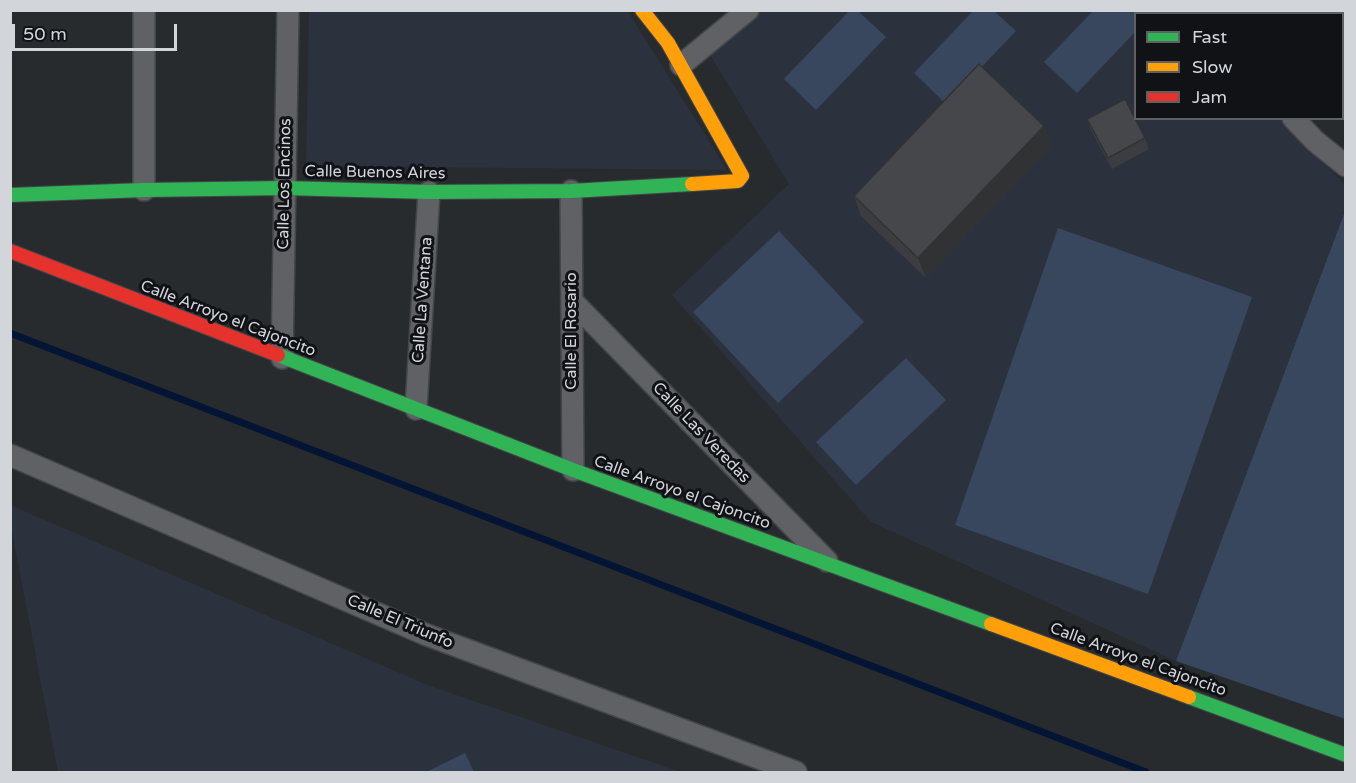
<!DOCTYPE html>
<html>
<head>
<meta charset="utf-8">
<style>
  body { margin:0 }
  #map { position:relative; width:1356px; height:783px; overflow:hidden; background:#282b2e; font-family:"Varela Round",sans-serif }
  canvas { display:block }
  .frame { position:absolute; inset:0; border:12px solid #d2d6da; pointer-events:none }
  .legend { position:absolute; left:1134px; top:12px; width:210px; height:108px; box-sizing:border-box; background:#101215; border:2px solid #5e6064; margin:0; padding:8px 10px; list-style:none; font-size:18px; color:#d2d6da }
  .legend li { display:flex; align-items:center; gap:12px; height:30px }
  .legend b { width:30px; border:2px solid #5e6064 }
  .scale { position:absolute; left:12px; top:24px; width:165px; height:27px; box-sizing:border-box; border:3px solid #d2d6da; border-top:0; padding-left:8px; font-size:18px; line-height:21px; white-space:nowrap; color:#d2d6da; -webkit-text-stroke:4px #101215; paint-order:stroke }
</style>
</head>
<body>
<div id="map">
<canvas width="1356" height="783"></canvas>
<div class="frame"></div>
<ul class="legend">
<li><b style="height:8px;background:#30b455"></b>Fast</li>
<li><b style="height:8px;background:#ff9f0a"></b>Slow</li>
<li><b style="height:8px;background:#e5322d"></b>Jam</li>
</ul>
<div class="scale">50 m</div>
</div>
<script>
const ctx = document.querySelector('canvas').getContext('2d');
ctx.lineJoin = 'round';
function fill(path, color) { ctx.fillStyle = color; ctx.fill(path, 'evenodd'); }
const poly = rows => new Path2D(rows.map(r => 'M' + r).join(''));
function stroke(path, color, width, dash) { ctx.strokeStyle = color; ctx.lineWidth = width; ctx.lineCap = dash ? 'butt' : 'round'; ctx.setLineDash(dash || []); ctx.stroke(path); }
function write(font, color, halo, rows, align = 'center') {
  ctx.font = font + ' "Varela Round",sans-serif'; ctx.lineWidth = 6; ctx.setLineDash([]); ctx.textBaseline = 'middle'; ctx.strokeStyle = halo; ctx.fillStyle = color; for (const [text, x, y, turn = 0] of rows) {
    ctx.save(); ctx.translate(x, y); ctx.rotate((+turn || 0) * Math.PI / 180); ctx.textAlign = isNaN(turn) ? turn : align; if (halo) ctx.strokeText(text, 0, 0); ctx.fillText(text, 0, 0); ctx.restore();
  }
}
fill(poly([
  [627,10,727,170,306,166,309,11],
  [759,11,1176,11,1179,13,1136,14,1136,118,1281,119,1345,185,1345,210,1176,661,871,522,672,295,789,184,707,50],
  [10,505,430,686,681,772,58,772,11,526]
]), '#2b323d');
fill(poly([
  [849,11,858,11,886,37,816,110,784,79],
  [973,11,994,11,1016,31,946,104,914,73],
  [1093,11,1136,11,1140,13,1136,14,1135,32,1077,93,1044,62],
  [1345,211,1345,719,1176,661],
  [1058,228,1252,297,1148,594,955,525],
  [779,231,864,322,778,403,693,312],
  [906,358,946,400,856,485,816,442],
  [465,753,474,772,426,772]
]), '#38475e');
stroke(poly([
  [10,333,1146,772]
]), '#041434', 7);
const street = poly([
  [144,10,144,190],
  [1189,10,1192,14],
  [1228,14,1228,10],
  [681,65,748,10],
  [1293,118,1315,141,1346,166],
  [571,191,573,470],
  [572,301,827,561],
  [282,358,288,10],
  [416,409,429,192],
  [10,455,427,635,796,772]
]);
const fast = poly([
  [10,195,144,190,285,188,429,192,571,191,692,184],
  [278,355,573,470,991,624],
  [1189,697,1346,755]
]);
const slow = poly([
  [642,10,668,43,742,176,738,181,692,184],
  [991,624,1189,697]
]);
const jam = poly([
  [10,251,278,355]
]);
stroke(street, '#434649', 24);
stroke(fast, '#434649', 16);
stroke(slow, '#434649', 16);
stroke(jam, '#434649', 16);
stroke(street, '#5f6164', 21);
stroke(fast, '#30b455', 14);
stroke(slow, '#ff9f0a', 14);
stroke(jam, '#e5322d', 14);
fill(poly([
  [1087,119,1145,138,1149,149,1112,169,1091,130],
  [1044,126,1051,146,926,278,861,216,854,196]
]), '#3b3d40');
fill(poly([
  [1044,126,1051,146,926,278,918,258]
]), '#303234');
const building = poly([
  [979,64,1044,126,918,258,854,196,979,64],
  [1125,99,1145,138,1108,158,1087,119,1125,99]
]);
fill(building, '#45474a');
stroke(building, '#303234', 1.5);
write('16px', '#d2d6da', '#101215', [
  ["Calle Buenos Aires",375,173,1],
  ["Calle Los Encinos",285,184,-89],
  ["Calle La Ventana",423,300,-86],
  ["Calle Arroyo el Cajoncito",228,319,21],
  ["Calle El Rosario",572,331,-90],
  ["Calle Las Veredas",701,433,46],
  ["Calle Arroyo el Cajoncito",682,493,20],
  ["Calle El Triunfo",400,622,23],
  ["Calle Arroyo el Cajoncito",1138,660,20]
]);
</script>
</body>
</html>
